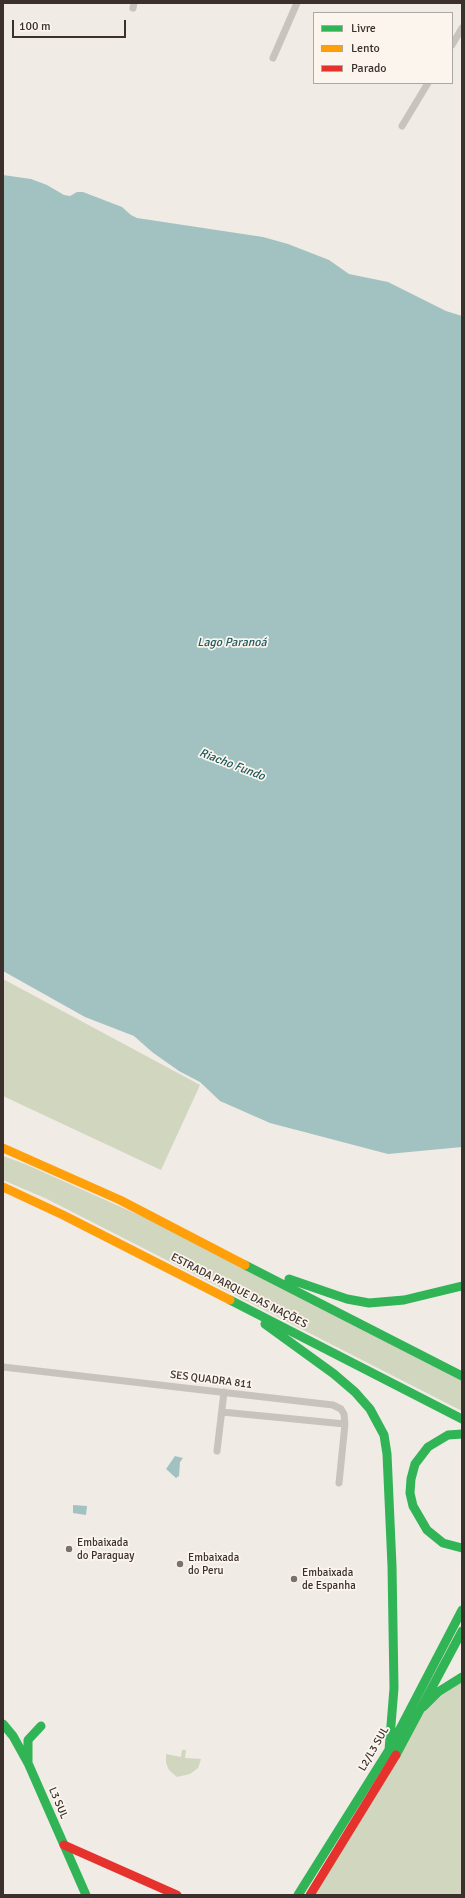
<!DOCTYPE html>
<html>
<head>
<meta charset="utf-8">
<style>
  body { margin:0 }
  #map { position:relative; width:465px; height:1898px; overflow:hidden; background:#f0ebe5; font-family:Signika,sans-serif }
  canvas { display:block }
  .frame { position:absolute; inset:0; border:4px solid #3b302b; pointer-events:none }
  .legend { position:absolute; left:313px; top:12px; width:140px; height:72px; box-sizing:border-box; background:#fbf5ee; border:1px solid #aea6a0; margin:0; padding:5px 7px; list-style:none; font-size:12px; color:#3b302b }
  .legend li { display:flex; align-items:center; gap:8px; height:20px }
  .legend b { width:20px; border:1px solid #aea6a0 }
  .scale { position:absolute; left:12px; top:20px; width:114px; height:18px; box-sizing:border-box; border:2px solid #3b302b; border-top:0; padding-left:5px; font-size:12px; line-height:14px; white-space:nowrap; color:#3b302b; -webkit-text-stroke:3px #fbf5ee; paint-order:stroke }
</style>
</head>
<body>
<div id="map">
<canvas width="465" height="1898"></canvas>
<div class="frame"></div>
<ul class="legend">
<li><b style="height:5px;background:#30b455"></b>Livre</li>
<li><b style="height:5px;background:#ff9f0a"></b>Lento</li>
<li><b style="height:5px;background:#e5322d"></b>Parado</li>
</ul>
<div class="scale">100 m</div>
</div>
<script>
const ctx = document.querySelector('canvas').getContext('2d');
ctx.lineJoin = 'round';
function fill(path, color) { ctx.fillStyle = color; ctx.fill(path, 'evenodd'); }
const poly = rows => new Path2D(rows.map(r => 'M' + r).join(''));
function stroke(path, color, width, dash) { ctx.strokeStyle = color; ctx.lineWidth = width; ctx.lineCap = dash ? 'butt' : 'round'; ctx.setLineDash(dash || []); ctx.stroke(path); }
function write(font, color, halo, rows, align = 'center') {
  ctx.font = font + ' Signika,sans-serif'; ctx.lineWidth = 3.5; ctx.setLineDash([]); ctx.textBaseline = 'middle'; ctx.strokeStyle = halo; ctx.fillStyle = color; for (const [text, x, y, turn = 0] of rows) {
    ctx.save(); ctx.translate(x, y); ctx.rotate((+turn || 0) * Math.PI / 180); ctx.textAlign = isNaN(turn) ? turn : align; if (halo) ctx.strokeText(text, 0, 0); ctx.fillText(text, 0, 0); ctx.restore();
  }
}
fill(poly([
  [3,979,200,1085,161,1170,3,1096],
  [3,1156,25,1164,159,1224,462,1381,462,1411,47,1199,3,1180],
  [462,1677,462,1895,310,1895,423,1707],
  [182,1750,186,1750,185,1758,201,1759,198,1768,190,1774,177,1777,169,1770,166,1763,166,1754,181,1757]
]), '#d1d6bf');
fill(poly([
  [3,175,31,179,47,185,64,195,70,196,77,192,83,192,122,207,131,215,137,218,263,237,288,244,329,260,349,274,388,282,446,311,462,316,462,1147,388,1154,270,1123,220,1101,200,1082,179,1071,152,1052,134,1036,85,1017,3,971],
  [175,1456,183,1458,180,1462,179,1476,176,1478,166,1469],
  [73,1505,87,1506,86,1515,73,1513]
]), '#a1c2c1');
stroke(poly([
  [133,8,134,3],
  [452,45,462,28],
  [273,58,297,3],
  [402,126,428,83],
  [3,1367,333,1405,341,1409,344,1414,345,1424,339,1483],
  [222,1412,345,1424],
  [217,1451,224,1392]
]), '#c9c3be', 7);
stroke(poly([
  [245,1265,462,1376],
  [289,1279,347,1299,369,1303,404,1300,462,1286],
  [230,1300,462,1419],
  [265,1324,334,1374,355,1392,370,1409,384,1435,387,1454,392,1566,394,1688,389,1750],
  [462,1434,448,1435,428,1447,415,1464,411,1479,410,1493,413,1506,427,1530,443,1543,462,1548],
  [423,1707,438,1692,462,1677],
  [3,1724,13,1736,28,1763,86,1895],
  [396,1755,462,1631],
  [28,1761,28,1740,41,1726],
  [298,1895,389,1750,462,1610]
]), '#30b455', 9);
stroke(poly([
  [3,1148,120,1200,245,1265],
  [3,1187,63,1215,230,1300]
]), '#ff9f0a', 9);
stroke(poly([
  [64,1845,177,1895],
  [310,1895,396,1755]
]), '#e5322d', 9);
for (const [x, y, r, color] of [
  [69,1549,4,"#7a716c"],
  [180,1564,4,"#7a716c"],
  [294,1579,4,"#7a716c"]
]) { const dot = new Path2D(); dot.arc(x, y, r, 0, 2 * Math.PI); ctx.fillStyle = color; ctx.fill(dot); stroke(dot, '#fbf5ee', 1.5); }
write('11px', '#3b302b', '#fbf5ee', [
  ["ESTRADA PARQUE DAS NAÇÕES",239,1291,27],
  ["SES QUADRA 811",211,1380,7],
  ["L2/L3 SUL",374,1749,-60],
  ["L3 SUL",58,1803,67]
]);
write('11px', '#3b302b', '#fbf5ee', [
  ["Embaixada",77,1543],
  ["do Paraguay",77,1556],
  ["Embaixada",188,1558],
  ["do Peru",188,1571],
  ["Embaixada",302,1573],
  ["de Espanha",302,1586]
], 'left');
write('italic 12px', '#1f5a5e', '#fbf5ee', [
  ["Lago Paranoá",232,643],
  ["Riacho Fundo",232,765,21]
]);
</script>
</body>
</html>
